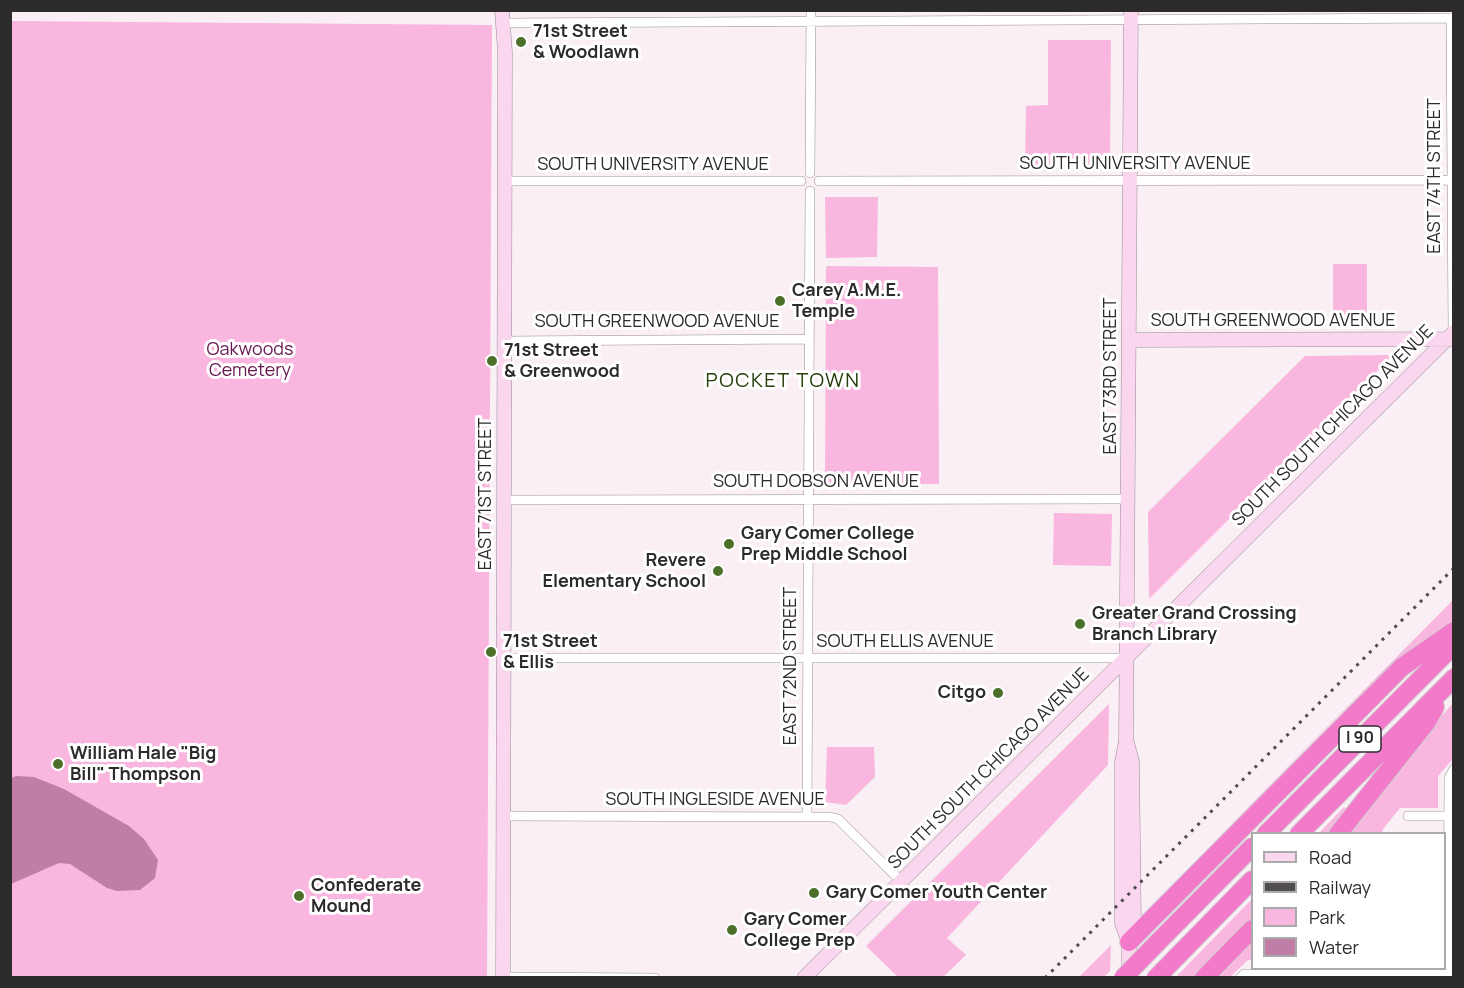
<!DOCTYPE html>
<html>
<head>
<meta charset="utf-8">
<style>
  body { margin:0 }
  #map { position:relative; width:1464px; height:988px; overflow:hidden; background:#f9eff5; font-family:Manrope,sans-serif }
  canvas { display:block }
  .frame { position:absolute; inset:0; border:12px solid #2d2a2c; pointer-events:none }
  .legend { position:absolute; left:1251px; top:832px; width:195px; height:138px; box-sizing:border-box; background:#fff; border:2px solid #abaaab; margin:0; padding:8px 10px; list-style:none; font-size:18px; color:#2d2a2c }
  .legend li { display:flex; align-items:center; gap:12px; height:30px }
  .legend b { width:30px; border:2px solid #abaaab }
</style>
</head>
<body>
<div id="map">
<canvas width="1464" height="988"></canvas>
<div class="frame"></div>
<ul class="legend">
<li><b style="height:8px;background:#fbd7ef"></b>Road</li>
<li><b style="height:8px;background:#514d4f"></b>Railway</li>
<li><b style="height:16px;background:#f9b6df"></b>Park</li>
<li><b style="height:16px;background:#c07ea7"></b>Water</li>
</ul>
</div>
<script>
const ctx = document.querySelector('canvas').getContext('2d');
ctx.lineJoin = 'round';
function fill(path, color) { ctx.fillStyle = color; ctx.fill(path, 'evenodd'); }
const poly = rows => new Path2D(rows.map(r => 'M' + r).join(''));
function stroke(path, color, width, dash) { ctx.strokeStyle = color; ctx.lineWidth = width; ctx.lineCap = dash ? 'butt' : 'round'; ctx.setLineDash(dash || []); ctx.stroke(path); }
function write(font, color, halo, rows, align = 'center') {
  ctx.font = font + ' Manrope,sans-serif'; ctx.lineWidth = 6; ctx.setLineDash([]); ctx.textBaseline = 'middle'; ctx.strokeStyle = halo; ctx.fillStyle = color; for (const [text, x, y, turn = 0] of rows) {
    ctx.save(); ctx.translate(x, y); ctx.rotate((+turn || 0) * Math.PI / 180); ctx.textAlign = isNaN(turn) ? turn : align; if (halo) ctx.strokeText(text, 0, 0); ctx.fillText(text, 0, 0); ctx.restore();
  }
}
fill(poly([
  [11,21,492,25,487,977,11,978],
  [1048,40,1111,40,1110,165,1025,165,1026,106,1048,105],
  [825,197,878,197,877,257,826,258],
  [1333,264,1367,264,1367,325,1333,325],
  [826,266,938,267,939,484,825,483],
  [1393,355,1149,599,1148,512,1305,356],
  [1054,513,1112,514,1111,566,1053,565],
  [1453,600,1453,621,1148,911,1264,791],
  [1453,703,1453,759,1438,776,1438,808,1400,808,1383,829,1382,833,1345,834,1394,770],
  [1109,704,1108,765,947,938,966,955,943,977,898,977,866,946],
  [827,747,874,747,875,777,846,805,825,802],
  [1344,807,1349,812,1332,833,1318,834],
  [1252,899,1252,922,1198,977,1175,978],
  [1252,936,1252,960,1248,960,1230,977,1211,978],
  [1111,945,1110,971,1104,977,1079,977]
]), '#f9b6df');
fill(poly([
  [16,776,34,777,64,789,129,826,144,839,158,860,155,878,140,890,117,891,107,888,70,864,59,863,11,884,11,778]
]), '#c07ea7');
const street = poly([
  [1451,18,1453,333],
  [503,23,1454,18],
  [810,173,811,10],
  [504,181,801,181],
  [819,181,1452,180],
  [504,341,809,339],
  [504,500,1128,499],
  [503,658,1127,658],
  [503,816,830,817,838,819,901,881],
  [1408,816,1454,816],
  [807,817,810,191],
  [503,977,655,978],
  [1240,978,1244,974,1454,974],
  [1448,978,1449,778,1454,769]
]);
const secondary = poly([
  [502,10,505,52,503,978],
  [1129,340,1451,339],
  [1127,743,1132,761,1134,924,1129,942,1129,978],
  [1129,942,1122,924,1122,762,1126,741,1131,10],
  [804,978,1454,332]
]);
const highway = poly([
  [1266,834,1454,645],
  [1299,834,1454,678],
  [1338,834,1426,723,1435,707],
  [1129,942,1402,667,1454,631],
  [1158,942,1252,847],
  [1156,978,1252,880],
  [1204,978,1252,929]
]);
stroke(street, '#968d92', 10);
stroke(secondary, '#968d92', 15);
stroke(highway, '#d1d0d1', 20);
stroke(street, '#fff', 9);
stroke(secondary, '#fbd7ef', 14);
stroke(highway, '#f37aca', 18);
stroke(poly([
  [1045,978,1454,568]
]), '#514d4f', 3, [3, 6]);
const highwayBridge = poly([
  [1123,978,1158,942]
]);
stroke(highwayBridge, '#d1d0d1', 20, []);
stroke(highwayBridge, '#f37aca', 18);
for (const [x, y, r, color] of [
  [521,42,6,"#4c7029"],
  [780,301,6,"#4c7029"],
  [492,361,6,"#4c7029"],
  [729,544,6,"#4c7029"],
  [718,571,6,"#4c7029"],
  [1080,624,6,"#4c7029"],
  [491,652,6,"#4c7029"],
  [998,693,6,"#4c7029"],
  [58,764,6,"#4c7029"],
  [814,893,6,"#4c7029"],
  [299,896,6,"#4c7029"],
  [732,930,6,"#4c7029"]
]) { const dot = new Path2D(); dot.arc(x, y, r, 0, 2 * Math.PI); ctx.fillStyle = color; ctx.fill(dot); stroke(dot, '#fff', 2); }
for (const [x, y, w] of [
  [1360,739,42]
]) { const box = new Path2D(); box.roundRect(x - w / 2, y - 13, w, 26, 4.5); ctx.fillStyle = '#fff'; ctx.fill(box); stroke(box, '#2d2a2c', 1.5); }
write('bold 16px', '#2d2a2c', null, [
  ["I 90",1360,739]
]);
write('bold 18px', '#2d2a2c', '#fff', [
  ["71st Street",533,32],
  ["& Woodlawn",533,53],
  ["Carey A.M.E.",792,291],
  ["Temple",792,312],
  ["71st Street",504,351],
  ["& Greenwood",504,372],
  ["Gary Comer College",741,534],
  ["Prep Middle School",741,555],
  ["Revere",706,561,"right"],
  ["Elementary School",706,582,"right"],
  ["Greater Grand Crossing",1092,614],
  ["Branch Library",1092,635],
  ["71st Street",503,642],
  ["& Ellis",503,663],
  ["Citgo",986,693,"right"],
  ["William Hale \"Big",70,754],
  ["Bill\" Thompson",70,775],
  ["Confederate",311,886],
  ["Mound",311,907],
  ["Gary Comer Youth Center",826,893],
  ["Gary Comer",744,920],
  ["College Prep",744,941]
], 'left');
write('18px', '#2d2a2c', '#fff', [
  ["SOUTH UNIVERSITY AVENUE",1135,164],
  ["SOUTH UNIVERSITY AVENUE",653,165],
  ["EAST 74TH STREET",1435,176,-90],
  ["SOUTH GREENWOOD AVENUE",1273,321],
  ["SOUTH GREENWOOD AVENUE",657,322],
  ["EAST 73RD STREET",1111,376,-90],
  ["SOUTH SOUTH CHICAGO AVENUE",1333,426,-45],
  ["SOUTH DOBSON AVENUE",816,482],
  ["EAST 71ST STREET",486,494,-90],
  ["SOUTH ELLIS AVENUE",905,642],
  ["EAST 72ND STREET",791,666,-90],
  ["SOUTH SOUTH CHICAGO AVENUE",989,769,-45],
  ["SOUTH INGLESIDE AVENUE",715,800]
]);
write('18px', '#66174f', '#fff', [
  ["Oakwoods",250,350],
  ["Cemetery",250,371]
]);
ctx.letterSpacing = '1.5px';
write('20px', '#253e0b', '#fff', [
  ["POCKET TOWN",783,381]
]);
ctx.letterSpacing = '0px';
</script>
</body>
</html>
